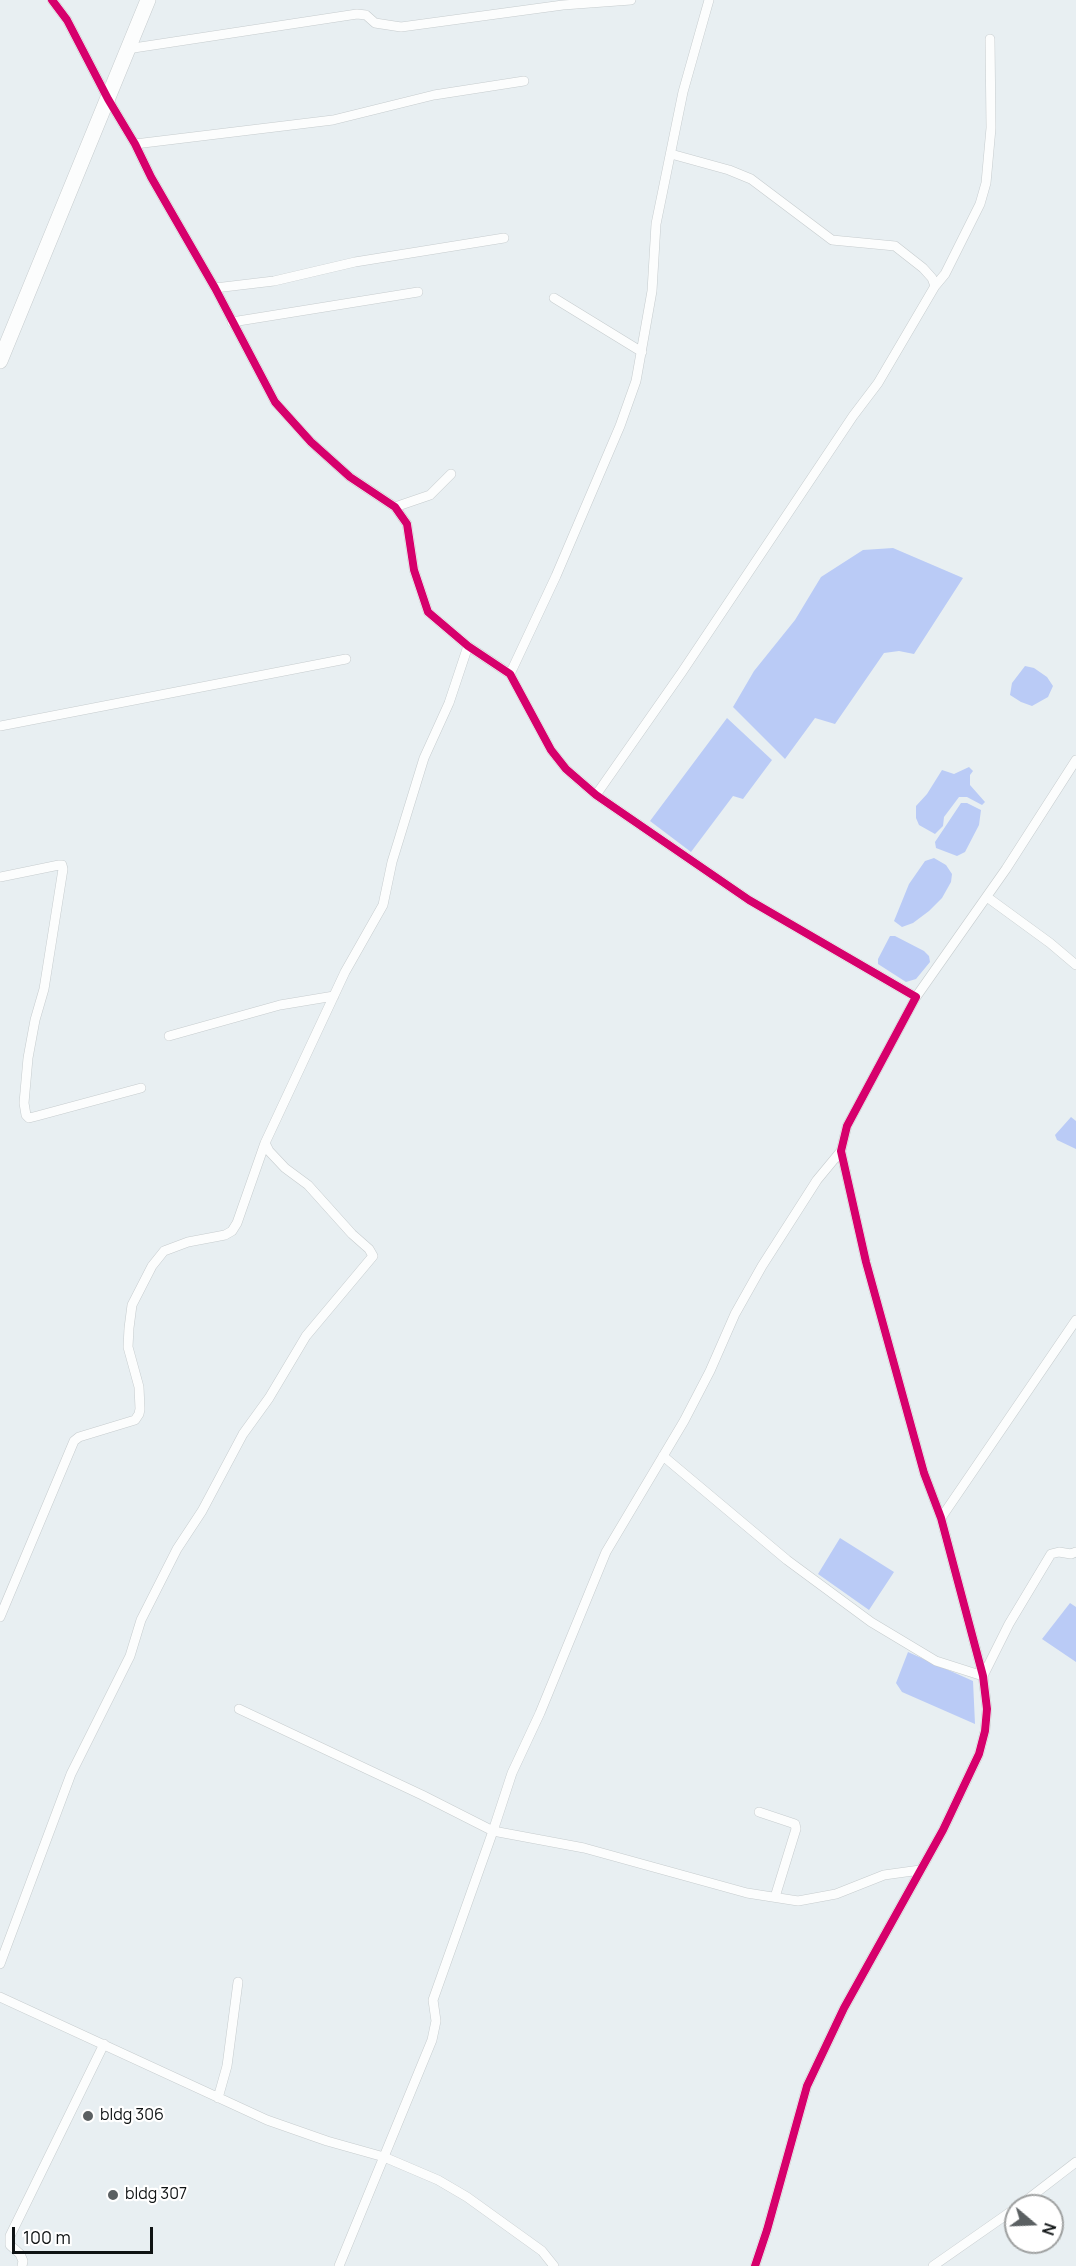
<!DOCTYPE html>
<html>
<head>
<meta charset="utf-8">
<style>
  body { margin:0 }
  #map { position:relative; width:1076px; height:2266px; overflow:hidden; background:#e8eff2; font-family:Manrope,sans-serif }
  canvas { display:block }
  .north { position:absolute; left:1004px; top:2194px; width:60px; height:60px; box-sizing:border-box; background:#fff; border:2px solid #9fa1a1; border-radius:50%; rotate:109deg; font-size:16px; font-weight:700; line-height:24px; text-align:center; color:#0f1314 }
  .north::after { content:''; display:block; margin:auto; width:21px; height:27px; background:#5b6062; clip-path:polygon(50% 0,100% 100%,50% 72%,0 100%) }
  .scale { position:absolute; left:12px; top:2227px; width:141px; height:27px; box-sizing:border-box; border:3px solid #0f1314; border-top:0; padding-left:8px; font-size:18px; line-height:21px; white-space:nowrap; color:#0f1314; -webkit-text-stroke:4px #fff; paint-order:stroke }
</style>
</head>
<body>
<div id="map">
<canvas width="1076" height="2266"></canvas>
<div class="north">N</div>
<div class="scale">100 m</div>
</div>
<script>
const ctx = document.querySelector('canvas').getContext('2d');
ctx.lineJoin = 'round';
function fill(path, color) { ctx.fillStyle = color; ctx.fill(path, 'evenodd'); }
const poly = rows => new Path2D(rows.map(r => 'M' + r).join(''));
function stroke(path, color, width, dash) { ctx.strokeStyle = color; ctx.lineWidth = width; ctx.lineCap = dash ? 'butt' : 'round'; ctx.setLineDash(dash || []); ctx.stroke(path); }
function write(font, color, halo, rows, align = 'center') {
  ctx.font = font + ' Manrope,sans-serif'; ctx.lineWidth = 4.5; ctx.setLineDash([]); ctx.textBaseline = 'middle'; ctx.strokeStyle = halo; ctx.fillStyle = color; for (const [text, x, y, turn = 0] of rows) {
    ctx.save(); ctx.translate(x, y); ctx.rotate((+turn || 0) * Math.PI / 180); ctx.textAlign = isNaN(turn) ? turn : align; if (halo) ctx.strokeText(text, 0, 0); ctx.fillText(text, 0, 0); ctx.restore();
  }
}
fill(poly([
  [893,548,963,578,914,654,899,651,884,653,835,724,815,718,785,759,733,707,754,671,795,620,821,577,863,550],
  [1025,666,1034,668,1047,677,1053,686,1048,697,1032,706,1021,702,1010,695,1012,683],
  [727,718,772,760,743,799,733,796,691,852,650,821],
  [969,767,973,771,970,775,970,785,985,802,982,805,967,797,959,797,944,817,943,826,935,834,919,825,916,818,916,806,927,794,942,770,954,774],
  [961,803,967,803,981,810,979,825,965,852,957,856,936,848,935,842],
  [934,858,946,865,952,874,951,882,942,898,929,911,913,923,902,927,894,921,909,884,925,861],
  [890,936,895,936,924,951,929,956,930,962,916,979,906,982,878,964,878,959],
  [1071,1117,1076,1121,1076,1149,1057,1140,1055,1135],
  [840,1538,894,1572,869,1610,818,1574],
  [1070,1603,1076,1607,1076,1662,1042,1639],
  [908,1652,973,1681,975,1724,902,1692,896,1683]
]), '#bacbf6');
const minor = poly([
  [52,0,67,20,108,99,135,144,151,177,215,288,275,402,311,442,350,477,395,507,407,524,414,570,428,612,468,646,510,674,551,750,566,769,596,795,749,900,916,997,847,1126,841,1151,866,1262,924,1473,941,1518,983,1676,987,1709,985,1731,979,1754,943,1830,844,2008,807,2086,767,2230,755,2266],
  [127,49,357,14,366,15,375,23,401,27,563,5,631,0],
  [135,144,333,120,434,95,524,81],
  [935,286,945,274,980,204,986,183,991,128,990,39],
  [215,288,274,281,355,262,504,238],
  [554,298,642,352],
  [232,322,418,292],
  [395,507,430,495,451,474],
  [510,674,556,576,620,426,636,381,652,291,656,224,683,92,709,0],
  [0,726,346,659],
  [596,795,682,672,853,416,878,383,935,286,932,278,923,268,895,246,832,240,751,179,729,170,671,154],
  [0,877,59,865,62,865,63,869,44,989,35,1020,28,1058,24,1103,26,1115,29,1118,37,1116,141,1088],
  [987,897,1050,943,1076,965],
  [916,997,1006,869,1076,760],
  [169,1036,280,1005,334,996],
  [663,1456,787,1560,871,1622,936,1661,983,1676,1009,1624,1051,1554,1059,1552,1071,1554,1076,1552],
  [941,1518,1076,1320],
  [0,1617,74,1441,79,1437,135,1420,139,1414,140,1409,139,1387,128,1347,129,1328,132,1305,152,1266,164,1251,188,1242,225,1235,232,1231,237,1223,265,1143,345,972,383,905,392,862,424,758,449,703,468,646],
  [239,1709,422,1795,493,1831,584,1848,747,1893,798,1901,836,1894,884,1875,920,1870],
  [759,1812,795,1824,796,1829,775,1897],
  [0,1964,71,1774,130,1656,141,1620,177,1549,202,1511,243,1434,269,1398,306,1336,373,1256,369,1249,352,1234,308,1185,285,1168,269,1151,265,1143],
  [0,1997,267,2120,327,2141,384,2157,438,2180,467,2197,542,2251,554,2266],
  [218,2098,227,2066,238,1982],
  [1019,2206,1076,2162],
  [22,2266,23,2261,20,2254,10,2245,10,2236,104,2044],
  [339,2266,432,2040,436,2021,433,2000,493,1831,512,1773,540,1713,606,1552,684,1421,710,1371,735,1314,762,1266,817,1180,841,1151],
  [933,2266,1016,2208]
]);
const primary = poly([
  [0,361,148,0]
]);
stroke(minor, '#c6ccce', 10);
stroke(primary, '#c6ccce', 16);
stroke(minor, '#fcfdfd', 9);
stroke(primary, '#fcfdfd', 15);
stroke(poly([
  [52,0,67,20,108,99,135,144,151,177,215,288,275,402,311,442,350,477,395,507,407,524,414,570,428,612,468,646,510,674,551,750,566,769,596,795,749,900,916,997,847,1126,841,1151,866,1262,924,1473,941,1518,983,1676,987,1709,985,1731,979,1754,943,1830,844,2008,807,2086,767,2230,755,2266]
]), '#d6006c', 8);
for (const [x, y, r, color] of [
  [88,2116,6,"#5b6062"],
  [113,2195,6,"#5b6062"]
]) { const dot = new Path2D(); dot.arc(x, y, r, 0, 2 * Math.PI); ctx.fillStyle = color; ctx.fill(dot); stroke(dot, '#fff', 2); }
write('16px', '#0f1314', '#fff', [
  ["bldg 306",100,2116],
  ["bldg 307",125,2195]
], 'left');
</script>
</body>
</html>
